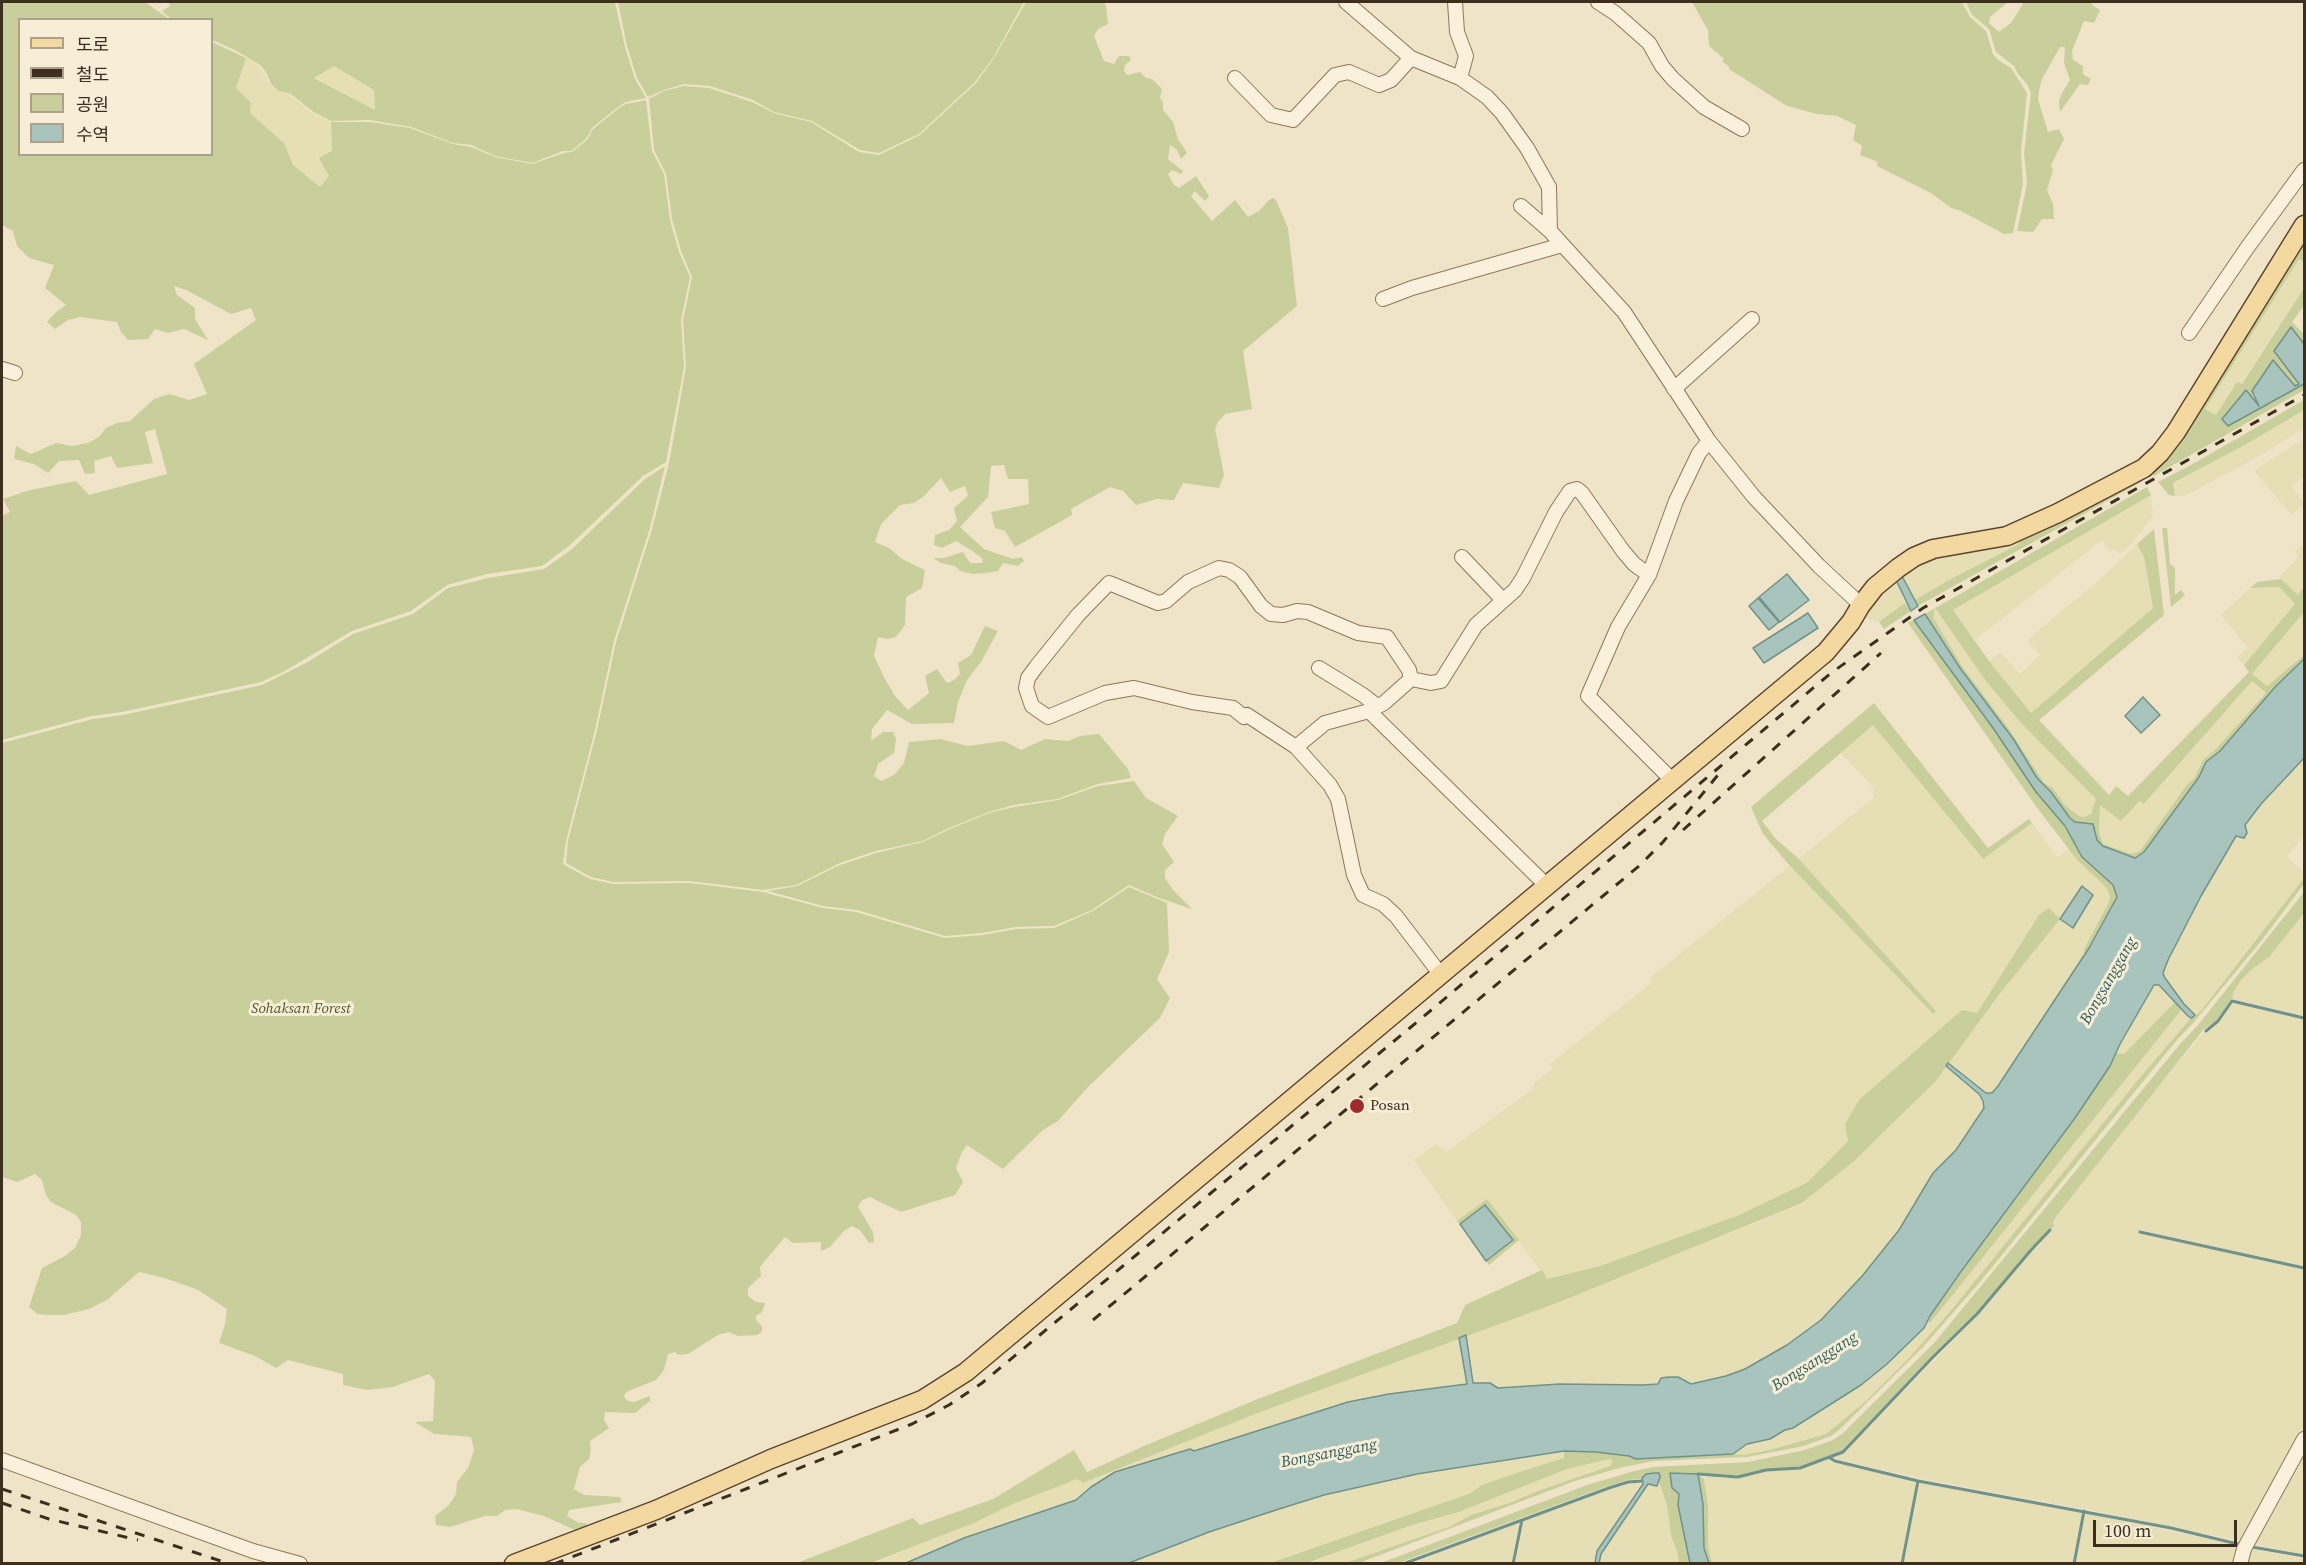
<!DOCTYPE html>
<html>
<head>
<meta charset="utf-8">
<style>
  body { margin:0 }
  #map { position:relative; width:2306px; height:1565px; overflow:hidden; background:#f0e4c8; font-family:"Source Serif 4","Noto Sans KR",serif }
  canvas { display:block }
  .frame { position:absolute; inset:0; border:3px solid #3d2e20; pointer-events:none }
  .legend { position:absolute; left:18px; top:18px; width:195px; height:138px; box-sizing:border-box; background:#f7eed8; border:2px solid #ada18e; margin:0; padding:8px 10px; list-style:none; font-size:18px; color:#3d2e20 }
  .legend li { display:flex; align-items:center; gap:12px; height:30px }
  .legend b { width:30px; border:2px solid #ada18e }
  .scale { position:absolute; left:2093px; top:1520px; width:144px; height:27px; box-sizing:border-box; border:3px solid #3d2e20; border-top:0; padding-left:8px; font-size:18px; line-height:21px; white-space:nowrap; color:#3d2e20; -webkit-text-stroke:4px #f7eed8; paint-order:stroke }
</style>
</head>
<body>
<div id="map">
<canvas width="2306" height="1565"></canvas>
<div class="frame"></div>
<ul class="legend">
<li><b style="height:8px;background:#f3d9a0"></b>도로</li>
<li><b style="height:8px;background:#3d2e20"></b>철도</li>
<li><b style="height:16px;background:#c9cf9b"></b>공원</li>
<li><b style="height:16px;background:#a9c4bc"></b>수역</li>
</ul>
<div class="scale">100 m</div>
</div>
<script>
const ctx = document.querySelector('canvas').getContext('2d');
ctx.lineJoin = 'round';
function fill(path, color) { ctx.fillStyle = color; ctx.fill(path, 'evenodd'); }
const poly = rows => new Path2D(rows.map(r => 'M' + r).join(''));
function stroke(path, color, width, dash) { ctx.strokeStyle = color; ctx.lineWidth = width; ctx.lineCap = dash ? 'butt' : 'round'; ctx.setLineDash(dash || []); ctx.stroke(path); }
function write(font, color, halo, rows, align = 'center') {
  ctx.font = font + ' "Source Serif 4",serif'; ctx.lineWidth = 6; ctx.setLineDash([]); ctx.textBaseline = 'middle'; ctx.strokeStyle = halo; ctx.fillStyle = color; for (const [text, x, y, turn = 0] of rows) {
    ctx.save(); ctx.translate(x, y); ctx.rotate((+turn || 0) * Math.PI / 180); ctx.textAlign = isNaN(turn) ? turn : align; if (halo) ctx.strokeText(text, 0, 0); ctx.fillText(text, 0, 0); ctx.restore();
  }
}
fill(poly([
  [246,58,259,66,270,85,278,92,290,95,311,112,331,122,332,151,329,176,320,188,293,165,284,143,250,113,235,88],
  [334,66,374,90,375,110,314,77],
  [2299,259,2304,262,2304,288,2241,384,2237,382,2216,416,2205,409],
  [2304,410,2304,429,2247,463,2186,495,2175,496,2173,484,2245,445],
  [2304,439,2304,476,2292,486,2304,504,2291,515,2254,470],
  [2151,495,2153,516,2132,543,2120,554,2114,549,2110,552,2102,540,1975,640,1953,610],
  [2017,539,2019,544,1947,581,1915,600,1902,576,1922,561],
  [2137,544,2144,557,2153,608,2031,713,1989,661,2000,652,2020,674,2040,655,2027,640,2098,581],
  [2301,546,2304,547,2304,587,2298,595,2279,577,2298,558,2295,551],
  [1896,580,1905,603,1879,622,1862,617,1886,589],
  [2279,587,2295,604,2244,665,2237,657,2248,648,2221,615,2250,588],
  [1935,608,1986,681,2020,722,2096,799,2091,814,2084,817,2079,816,2065,805,2053,788,2044,783,2009,729,1962,666,1933,617],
  [2304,612,2304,655,2267,686,2252,674],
  [2252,681,2266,693,2215,750,2203,760,2195,777,2186,786,2140,851,2132,854,2103,844,2099,832,2100,804,2121,821,2141,801,2145,804],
  [1873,724,1982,859,2032,823,2057,857,2070,848,2078,861,2107,888,2110,897,2108,904,2084,949,2084,956,1998,1086,1992,1093,1986,1093,1948,1063,2001,992,2039,915,1977,1013,1962,1010,1845,1124,1848,1141,1808,1182,1739,1215,1600,1266,1547,1279,1487,1199,1457,1221,1414,1160,1436,1144,1446,1152,1533,1089,1534,1083,1552,1070,1550,1064,1650,984,1652,976,1790,866,1932,1014,1936,1011,1799,859,1874,797,1873,787,1841,753],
  [2081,887,2074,928,2060,918],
  [2304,758,2304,835,2287,857,2304,872,2304,878,2200,1012,2195,1015,2184,1004,2165,978,2163,973,2168,960,2201,896,2236,835,2247,833,2245,825,2261,804],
  [2304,912,2304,1016,2232,999,2234,991,2241,980,2251,970,2270,956],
  [2154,985,2159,985,2175,1002,2124,1054,2117,1053,2120,1044],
  [2233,1003,2304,1019,2304,1267,2142,1230,2138,1232,2304,1270,2304,1436,2245,1542,2085,1509,1917,1478,1832,1458,1844,1453,1978,1315,2031,1250,2051,1231,2058,1214,2149,1098,2203,1033,2212,1030,2218,1023],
  [2182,1009,2191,1018,2176,1036,1949,1313,1908,1359,1866,1401,1826,1434,1770,1450,1743,1455,1733,1454,1747,1444,1770,1439,1785,1430,1793,1428,1861,1385,1875,1375,1924,1328,1928,1320,1930,1322],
  [1946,1066,1979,1094,1983,1101,1984,1107,1956,1150,1933,1173,1899,1230,1868,1269,1821,1320,1787,1345,1745,1369,1726,1376,1691,1384,1678,1377,1658,1384,1643,1385,1560,1384,1498,1388,1490,1383,1473,1383,1466,1335,1562,1301,1802,1204,1881,1135,1935,1082],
  [1459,1338,1468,1384,1389,1394,1348,1402,1194,1451,1189,1449,1115,1472,1091,1487,1076,1500,964,1538,906,1563,871,1564,974,1523,1013,1504,1077,1479,1084,1483,1263,1411],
  [2304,1448,2304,1555,2252,1544],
  [1564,1451,1565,1458,1513,1474,1482,1485,1471,1493,1267,1563,1129,1564,1209,1532,1324,1495,1417,1474],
  [1610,1459,1613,1461,1610,1466,1535,1492,1512,1502,1471,1515,1449,1527,1345,1563,1307,1564,1412,1525,1459,1512,1567,1469],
  [1830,1459,1836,1462,1917,1481,1901,1563,1712,1563,1708,1545,1708,1505,1704,1479,1707,1477,1738,1478,1766,1471,1800,1469],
  [1642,1482,1597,1551,1595,1563,1514,1564,1524,1521,1609,1490,1629,1484],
  [1659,1482,1667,1505,1671,1536,1677,1551,1679,1563,1599,1564,1601,1554,1648,1484,1657,1486],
  [1920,1482,2083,1512,2073,1563,1904,1563],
  [2085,1513,2243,1546,2239,1563,2075,1564],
  [1520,1522,1511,1563,1421,1563,1422,1559],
  [2250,1549,2304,1559,2304,1563,2245,1564]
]), '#e6deb5');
fill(poly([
  [2,2,145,2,169,19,20,20,20,154,212,154,212,42,246,58,236,88,251,103,250,113,284,143,293,165,320,187,329,176,319,158,332,151,331,122,370,122,410,128,453,144,471,147,495,157,532,164,564,153,572,152,587,140,593,129,619,108,626,104,646,100,652,151,664,174,670,220,679,252,690,277,681,320,684,367,666,462,643,476,569,546,542,566,487,574,447,585,411,611,352,631,283,672,261,682,122,712,92,716,2,740,2,516,10,512,3,499,30,490,76,481,89,495,167,474,155,429,145,432,153,463,117,468,111,456,94,461,95,473,85,474,79,460,59,461,48,473,34,464,14,459,16,446,31,454,56,443,72,446,88,443,99,437,106,428,117,423,130,421,154,399,169,394,189,400,207,394,194,364,256,320,251,308,231,314,186,290,174,286,177,295,195,308,195,319,208,340,184,329,168,333,155,329,148,339,128,340,121,332,117,322,80,317,68,320,55,329,47,322,56,312,66,305,45,288,54,265,29,258,17,246,13,231,2,225],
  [169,2,615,2,625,47,635,79,646,98,626,102,618,107,592,128,586,139,571,151,563,151,532,163,495,156,471,145,453,143,411,127,370,120,331,121,312,111,291,94,278,91,271,84,266,72,260,65,235,50,212,40,212,20,170,18,162,11,170,6],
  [334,66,374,90,375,110,314,78],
  [618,2,1024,2,993,58,975,82,919,134,879,153,860,150,812,121,774,112,753,100,710,86,684,84,664,90,648,97,637,78,627,46],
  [1026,2,1104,2,1106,6,1108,24,1098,29,1094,36,1104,61,1114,64,1119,56,1129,56,1131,60,1125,65,1124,71,1127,75,1140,72,1146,78,1152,79,1162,89,1160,98,1163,102,1163,110,1173,122,1178,139,1187,153,1181,159,1177,150,1170,145,1168,159,1183,171,1181,174,1172,170,1168,174,1174,185,1179,188,1196,176,1209,196,1205,201,1195,191,1191,196,1212,221,1235,200,1248,217,1259,211,1269,200,1273,198,1276,200,1288,228,1297,306,1243,351,1252,409,1225,414,1218,422,1215,429,1224,475,1219,488,1183,483,1174,500,1157,499,1136,505,1123,491,1110,487,1071,509,1072,515,1015,547,1005,531,995,528,991,512,1029,504,1028,479,1008,479,1004,465,991,466,988,497,960,527,984,549,1013,559,1022,557,1024,561,1018,566,1003,563,998,571,986,573,973,574,960,571,955,566,941,563,933,558,944,558,963,552,970,563,982,563,983,559,971,550,956,541,942,548,934,545,935,535,949,530,957,521,954,508,968,496,965,486,950,492,941,478,923,497,914,503,900,505,881,524,875,542,889,548,902,559,925,570,922,588,906,597,905,625,896,637,887,639,878,637,874,656,885,679,895,696,908,710,929,693,925,676,937,669,947,683,954,680,960,674,958,663,971,655,985,626,998,631,981,662,967,680,958,702,954,723,912,724,887,710,872,729,871,741,883,732,893,732,896,739,894,753,878,764,874,776,881,781,894,775,904,763,909,742,940,739,968,746,1004,741,1021,750,1045,739,1068,741,1080,736,1099,734,1128,769,1131,778,1098,784,1057,799,1014,805,989,812,949,828,923,841,876,851,840,863,796,885,763,890,689,881,613,882,591,877,566,863,568,841,597,730,616,642,652,529,669,463,686,367,683,320,692,277,681,251,672,219,666,174,654,150,649,99,664,91,684,86,709,88,752,102,774,113,811,122,859,152,879,155,920,135,976,83,994,58],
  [1692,2,1962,2,1970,17,1986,31,1993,54,1998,60,2011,68,2027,93,2021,152,2023,184,2013,233,2004,234,1961,211,1951,208,1931,193,1877,166,1878,162,1860,155,1862,146,1853,140,1856,125,1837,116,1817,114,1787,106,1729,69,1729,66,1722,62,1724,59,1709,46,1708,30],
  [1966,2,2008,2,1990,17,1989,23,1999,32,2011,23,2024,2,2092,2,2092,5,2100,10,2094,23,2084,21,2072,51,2073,60,2083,66,2083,74,2091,79,2088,85,2080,84,2060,112,2059,101,2062,93,2070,80,2064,63,2065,47,2060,47,2042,79,2039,91,2038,99,2048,132,2059,129,2064,139,2051,165,2053,170,2047,190,2053,204,2054,219,2042,219,2033,232,2017,231,2027,184,2024,153,2031,93,2027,84,2018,74,2014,66,1996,52,1989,29,1972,15],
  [2304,245,2304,262,2299,259,2205,409,2216,415,2237,382,2242,384,2304,288,2304,306,2292,322,2304,334,2304,344,2291,328,2300,383,2295,387,2274,361,2259,407,2249,393,2228,426,2304,384,2304,390,2154,476,2151,471,2220,374],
  [2304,400,2304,410,2245,445,2173,483,2175,496,2169,495,2158,482,2189,466],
  [665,466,650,528,614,641,595,730,566,841,563,864,590,879,613,884,689,883,763,892,823,908,856,912,945,938,983,935,1016,929,1054,928,1093,911,1129,887,1167,903,1169,952,1157,979,1170,998,1160,1018,1087,1088,1058,1121,1043,1130,1003,1169,967,1145,962,1152,956,1168,963,1182,955,1195,901,1212,870,1197,862,1200,858,1207,873,1232,874,1242,869,1243,860,1230,852,1226,844,1231,830,1247,821,1251,821,1242,793,1243,785,1237,760,1267,761,1276,748,1288,748,1296,756,1302,765,1303,762,1312,756,1316,756,1320,762,1326,762,1332,757,1335,738,1336,729,1332,718,1335,688,1354,679,1355,675,1352,668,1354,664,1370,656,1380,626,1392,624,1397,628,1401,634,1402,650,1396,650,1401,635,1413,605,1412,604,1420,609,1428,590,1441,591,1449,589,1459,580,1467,574,1489,584,1495,620,1497,622,1502,569,1510,567,1516,577,1522,587,1524,585,1529,575,1530,544,1516,516,1509,505,1510,497,1516,485,1516,450,1527,436,1525,435,1516,449,1505,456,1494,457,1482,468,1468,474,1450,471,1437,434,1434,415,1422,433,1421,435,1381,429,1374,393,1387,367,1390,343,1385,343,1374,288,1360,276,1368,255,1356,219,1343,225,1324,227,1309,198,1290,165,1278,139,1272,107,1300,89,1309,64,1315,48,1315,37,1314,29,1307,42,1268,65,1256,75,1248,81,1235,81,1222,76,1215,51,1202,46,1195,42,1180,35,1174,17,1182,2,1177,2,743,93,719,123,715,262,685,306,663,353,634,413,614,448,588,488,578,544,569,572,549,645,479],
  [2140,476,2143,481,1918,606,1915,600,1947,581,2019,544,2017,539],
  [2147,487,2151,495,1953,610,1989,661,2031,713,2153,608,2144,557,2137,544,2154,529,2164,615,2039,720,2109,795,2116,786,2128,796,2249,672,2244,665,2295,604,2279,587,2250,588,2257,582,2281,579,2298,595,2304,587,2304,612,2252,674,2267,686,2304,655,2304,659,2276,686,2220,751,2206,762,2199,777,2150,844,2144,852,2135,858,2103,846,2097,840,2093,824,2075,822,2069,818,2051,792,2037,778,2014,740,1960,668,1925,614],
  [1935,608,1986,681,2020,722,2096,799,2091,814,2084,817,2079,816,2065,805,2053,788,2044,783,2009,729,1962,666,1933,617],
  [2252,681,2266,693,2215,750,2203,760,2195,777,2186,786,2140,851,2132,854,2103,844,2099,832,2100,805,2121,821,2140,801,2144,804],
  [2162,528,2167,528,2170,564,2175,568,2175,595,2181,590,2185,595,2171,607],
  [1905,603,1911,611,1884,629,1879,622],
  [1914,620,1993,728,2036,792,2065,826,2082,857,2108,880,2116,890,2117,897,2112,907,2084,956,2084,949,2108,904,2110,897,2107,888,2078,861,2035,805,1908,623],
  [1874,703,1988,848,2029,819,2032,823,1983,859,1873,725,1762,821,1775,838,1799,859,1936,1011,1933,1014,1790,866,1763,834,1751,807],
  [1134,781,1146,798,1178,816,1165,834,1162,844,1174,862,1165,870,1165,878,1173,890,1192,909,1159,898,1129,885,1092,910,1054,926,1016,927,982,933,945,936,857,910,823,906,768,891,797,886,840,865,876,853,923,842,950,829,989,813,1014,807,1058,800,1098,786],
  [2304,878,2304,884,2262,940,2194,1022,2176,1041,1980,1282,1923,1347,1839,1430,1831,1436,1804,1446,1747,1457,1654,1461,1619,1468,1575,1481,1359,1563,1345,1563,1449,1527,1471,1515,1512,1502,1535,1492,1610,1466,1613,1461,1610,1459,1567,1469,1459,1512,1412,1525,1307,1563,1267,1564,1471,1493,1482,1485,1513,1474,1564,1458,1564,1451,1596,1452,1629,1456,1636,1459,1733,1454,1743,1455,1770,1450,1826,1434,1866,1401,1908,1359,1949,1313,2143,1074,2191,1018,2200,1012],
  [2304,892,2304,913,2270,956,2251,970,2241,980,2234,991,2232,999,2217,1020,2203,1030,2058,1214,2053,1222,2054,1226,2030,1249,1976,1314,1932,1357,1843,1451,1808,1466,1765,1470,1738,1476,1670,1473,1679,1494,1678,1505,1690,1563,1679,1563,1677,1551,1671,1536,1667,1505,1659,1482,1660,1477,1628,1480,1608,1486,1398,1563,1378,1564,1587,1485,1634,1471,1653,1467,1748,1462,1805,1450,1833,1440,1842,1434,1935,1342,2180,1044,2198,1025],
  [2049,908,2060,919,2001,992,1935,1082,1854,1161,1802,1203,1562,1301,1263,1411,1083,1483,1077,1479,1013,1504,974,1523,871,1563,794,1564,913,1518,920,1525,993,1499,1074,1450,1087,1472,1144,1446,1258,1399,1457,1323,1465,1305,1542,1270,1547,1279,1600,1266,1739,1215,1808,1182,1848,1141,1845,1124,1859,1100,1962,1010,1977,1013,2039,915],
  [2175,1002,2182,1009,1930,1323,1928,1320,1939,1303,2075,1118,2117,1053,2124,1054],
  [1487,1199,1519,1240,1489,1265,1486,1261,1513,1240,1485,1205,1460,1224,1457,1221],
  [1698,1474,1704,1479,1708,1505,1708,1545,1712,1563,1709,1563,1704,1548,1703,1504]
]), '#c9cf9b');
const water = poly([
  [2291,327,2304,344,2304,384,2228,426,2222,419,2246,390,2259,406,2252,391,2273,360,2295,386,2299,384,2274,351,2291,327],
  [1787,574,1809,600,1780,622,1759,597,1787,574],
  [1902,576,1918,606,1911,611,1896,580,1902,576],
  [1758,598,1779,622,1769,630,1749,606,1758,598],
  [1808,613,1818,628,1764,663,1753,648,1808,613],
  [1925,614,1960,668,2014,740,2037,778,2051,792,2070,818,2075,822,2093,824,2097,840,2103,846,2135,858,2144,852,2199,777,2206,762,2220,751,2276,686,2304,659,2304,758,2261,804,2245,825,2247,833,2244,838,2236,836,2201,896,2168,960,2163,973,2165,978,2184,1004,2195,1015,2193,1017,2191,1018,2188,1016,2159,985,2154,985,2120,1044,2110,1066,2075,1118,1960,1273,1930,1316,1924,1328,1887,1364,1861,1385,1793,1428,1785,1430,1770,1439,1747,1444,1733,1454,1636,1459,1629,1456,1596,1452,1564,1451,1417,1474,1324,1495,1276,1510,1209,1532,1129,1563,906,1563,964,1538,1076,1500,1091,1487,1115,1472,1190,1449,1194,1451,1348,1402,1389,1394,1467,1384,1459,1338,1466,1335,1473,1383,1490,1383,1498,1388,1560,1384,1643,1385,1658,1384,1661,1378,1669,1377,1678,1377,1691,1384,1726,1376,1745,1369,1787,1345,1821,1320,1863,1275,1899,1230,1933,1173,1956,1150,1984,1108,1983,1101,1979,1094,1946,1066,1948,1063,1986,1093,1992,1093,1998,1086,2089,948,2117,897,2113,885,2082,857,2065,826,2036,792,1993,728,1916,623,1914,620,1925,614],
  [2143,697,2160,715,2141,733,2125,716,2143,697],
  [2082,886,2093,895,2073,928,2060,919,2082,886],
  [1485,1205,1513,1240,1486,1261,1460,1224,1485,1205],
  [1655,1473,1659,1473,1660,1477,1657,1486,1648,1484,1601,1554,1599,1563,1595,1563,1597,1551,1643,1484,1642,1478,1646,1474,1655,1473],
  [1670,1473,1698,1474,1703,1504,1704,1548,1709,1563,1690,1563,1678,1505,1679,1494,1672,1488,1670,1473]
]);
fill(water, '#a9c4bc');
stroke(water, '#6f938a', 1.5);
stroke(poly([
  [2206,1031,2218,1021,2232,1001,2304,1018],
  [2140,1232,2304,1268],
  [1830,1458,1835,1461,1918,1481,2171,1528,2242,1545],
  [1698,1474,1738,1477,1766,1470,1800,1468,1843,1452,1933,1357,1977,1314,2031,1250,2050,1230],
  [2252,1547,2304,1556],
  [1403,1564,1609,1488,1628,1482,1642,1481],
  [1513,1564,1522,1520],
  [1902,1564,1918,1481],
  [2074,1564,2084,1511]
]), '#6f938a', 3);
const minor = poly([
  [1346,2,1411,58,1460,78,1487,97,1502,113,1527,148,1549,187,1550,231],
  [1455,2,1457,32,1466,56,1460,78],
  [1598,2,1615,13,1649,43,1662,66,1673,79,1704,107,1742,129],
  [1235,78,1271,115,1293,120,1335,75,1349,72,1379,85,1391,80,1411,58],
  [1521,206,1550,231,1624,312,1709,441,1754,497,1819,566,1861,605],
  [1383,299,1412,288,1562,245],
  [2189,333,2247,248,2304,170],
  [2,369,15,373],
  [1674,389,1752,319],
  [1462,557,1502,599],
  [1319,668,1363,695,1377,706],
  [1411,679,1409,670,1387,637,1358,633,1308,612,1297,611,1283,615,1271,614,1261,606,1240,577,1229,570,1219,568,1188,582,1166,601,1158,603,1109,583,1078,615,1036,667,1028,678,1026,688,1032,706,1048,717,1105,693,1134,688,1192,702,1233,708,1244,717,1247,715,1296,747,1330,785,1338,799,1354,875,1363,895,1383,904,1396,916,1441,975],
  [1369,711,1547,886],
  [1296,747,1325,723,1369,711,1384,703,1411,679,1431,683,1441,681,1476,625,1515,590,1523,578,1556,512,1570,491,1577,489,1582,493,1623,551,1634,564,1649,575],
  [1673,781,1588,696,1618,627,1649,575,1676,501,1699,453,1709,441],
  [2,1460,253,1551,300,1564],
  [2240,1564,2244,1549,2304,1439]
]);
const major = poly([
  [514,1564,656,1510,771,1459,922,1400,966,1372,1826,652,1851,622,1861,605,1875,587,1898,568,1914,557,1933,549,2007,536,2058,513,2144,468,2160,453,2176,432,2304,225]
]);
stroke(minor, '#8d765c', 16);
stroke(major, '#5b4430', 21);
stroke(minor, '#faf1dc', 14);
stroke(major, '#f3d9a0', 18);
stroke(poly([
  [1683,830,1881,653],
  [1093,1320,1639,866,1663,842,1722,770],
  [2,1489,230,1564],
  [2,1503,49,1519,138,1540],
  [554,1564,912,1424,949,1405,982,1383,1423,1017,1831,673,1923,608,2304,395]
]), '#3d2e20', 3, [10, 10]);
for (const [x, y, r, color] of [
  [1357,1106,8,"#9e2a2b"]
]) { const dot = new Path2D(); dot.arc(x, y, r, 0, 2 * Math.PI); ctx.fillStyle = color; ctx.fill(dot); stroke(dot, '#f7eed8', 2); }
write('italic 15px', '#4d5a26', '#f7eed8', [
  ["Sohaksan Forest",301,1009]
]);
write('15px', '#3d2e20', '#f7eed8', [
  ["Posan",1370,1106]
], 'left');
write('italic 16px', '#2f5d5a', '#f7eed8', [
  ["Bongsanggang",2109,981,-60],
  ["Bongsanggang",1815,1362,-32],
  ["Bongsanggang",1329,1454,-11]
]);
</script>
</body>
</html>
